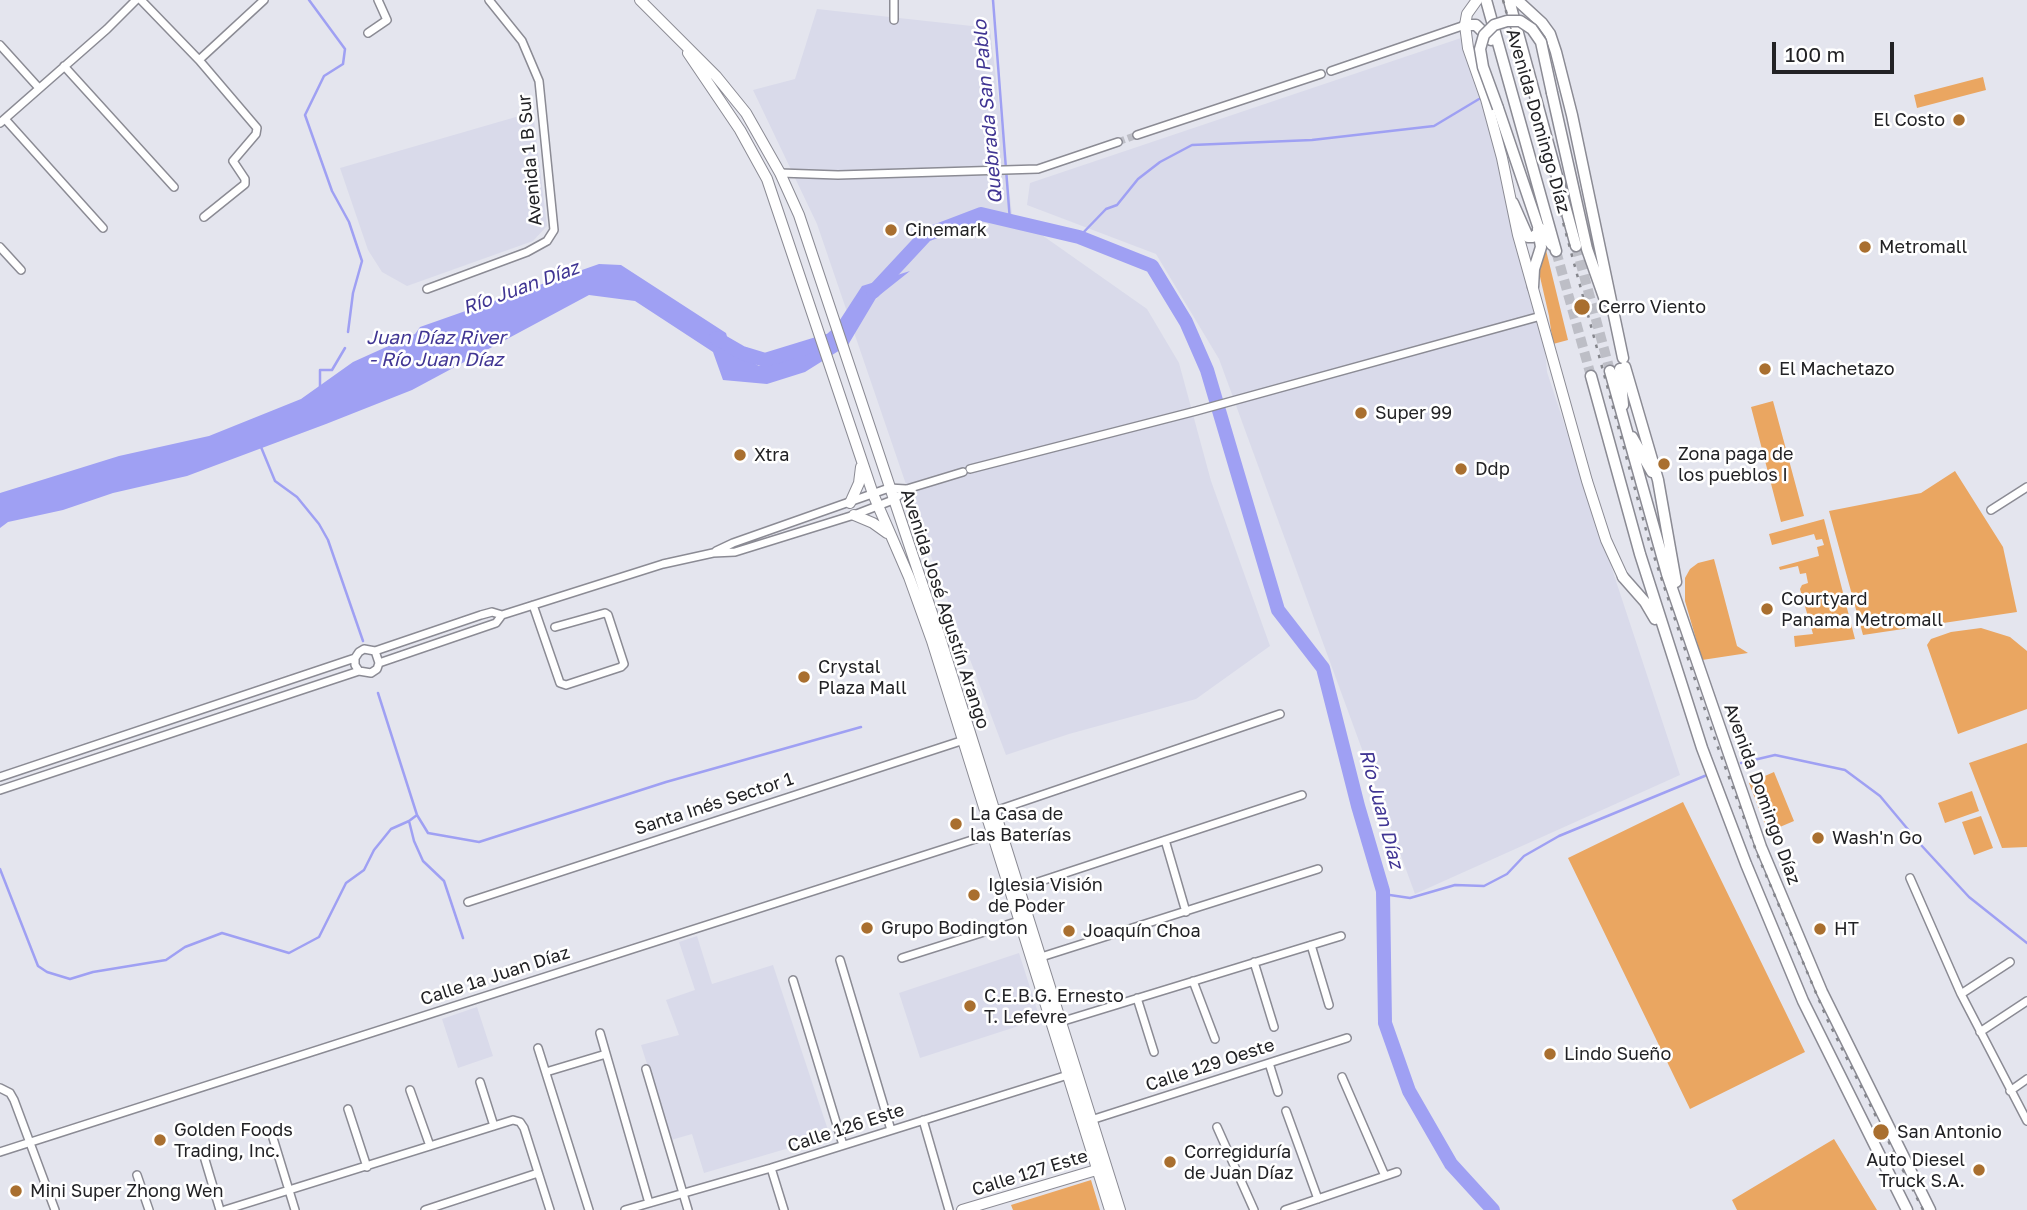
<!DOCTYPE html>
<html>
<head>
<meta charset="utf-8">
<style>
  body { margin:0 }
  #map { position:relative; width:2027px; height:1210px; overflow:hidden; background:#e4e5ee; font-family:"Golos Text",sans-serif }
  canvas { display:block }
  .scale { position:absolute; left:1772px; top:42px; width:122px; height:32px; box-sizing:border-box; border:4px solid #222225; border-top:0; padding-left:9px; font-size:21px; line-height:24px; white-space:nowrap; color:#222225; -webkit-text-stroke:5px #fff; paint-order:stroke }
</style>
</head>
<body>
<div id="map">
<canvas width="2027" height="1210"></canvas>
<div class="scale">100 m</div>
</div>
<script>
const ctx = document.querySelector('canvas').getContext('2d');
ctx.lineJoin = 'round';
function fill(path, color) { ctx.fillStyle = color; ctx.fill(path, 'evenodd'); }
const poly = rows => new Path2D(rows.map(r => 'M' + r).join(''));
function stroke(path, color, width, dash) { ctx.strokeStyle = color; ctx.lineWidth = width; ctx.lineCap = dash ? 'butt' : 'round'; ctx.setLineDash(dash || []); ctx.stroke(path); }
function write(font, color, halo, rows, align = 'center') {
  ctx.font = font + ' "Golos Text",sans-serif'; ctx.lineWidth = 5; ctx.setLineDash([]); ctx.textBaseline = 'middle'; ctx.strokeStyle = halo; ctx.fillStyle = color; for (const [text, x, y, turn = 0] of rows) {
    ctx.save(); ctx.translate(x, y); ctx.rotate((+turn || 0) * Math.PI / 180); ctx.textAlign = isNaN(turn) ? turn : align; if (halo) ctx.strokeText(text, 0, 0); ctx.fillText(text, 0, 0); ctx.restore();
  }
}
fill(poly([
  [817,9,990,28,1012,214,1147,309,1179,363,1211,481,1270,646,1196,699,1069,734,1006,755,925,540,817,224,753,90,795,79],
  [1464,37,1542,315,1547,372,1680,775,1415,894,1219,359,1156,254,1027,205,1030,183],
  [533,112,547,226,533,241,407,286,382,272,368,250,340,168],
  [697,936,712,984,773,965,830,1136,704,1173,692,1134,671,1140,641,1045,679,1035,666,1000,695,990,679,942],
  [1019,953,1040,1019,920,1058,899,993],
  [477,1007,493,1056,458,1068,442,1019]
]), '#d9daea');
fill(poly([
  [1983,77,1986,90,1917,108,1914,95],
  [1545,246,1568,340,1553,344,1549,316,1538,268],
  [1773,401,1804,516,1781,522,1751,407],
  [1955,471,2003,547,2017,612,1863,635,1829,511,1921,493],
  [1824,519,1855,639,1795,647,1794,636,1813,634,1800,589,1802,585,1808,583,1806,573,1800,574,1798,566,1780,570,1779,567,1819,556,1817,547,1824,545,1822,539,1816,540,1814,534,1772,545,1769,534],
  [1714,559,1737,646,1748,653,1702,660,1685,601,1685,578,1690,569,1698,563],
  [1981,628,2010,637,2027,651,2027,709,1958,734,1927,645,1931,639,1951,632],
  [2027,743,2027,847,2002,848,1969,763],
  [1774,772,1794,821,1768,832,1749,783],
  [1972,791,1979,811,1945,823,1938,803],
  [1683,802,1805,1052,1690,1109,1568,858],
  [1981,816,1993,848,1974,855,1962,822],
  [1834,1139,1877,1210,1737,1210,1732,1200],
  [1091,1180,1100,1210,1013,1210,1011,1205]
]), '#eaa661');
fill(poly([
  [599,264,621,265,726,333,731,350,759,366,803,355,836,326,862,286,910,271,876,298,848,345,805,372,767,384,723,380,713,352,635,301,589,295,412,390,326,424,187,476,113,493,63,510,8,522,0,528,0,493,119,456,209,436,301,399,353,362,415,334,420,327]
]), '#9fa0f3');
stroke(poly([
  [309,0,345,49,343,64,324,76,305,115,332,191,349,222,362,261,353,293,348,332],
  [993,0,1010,221],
  [1079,237,1106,209,1117,205,1138,179,1160,162,1192,145,1312,140,1434,126,1479,99],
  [320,389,320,370,332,370,345,348],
  [261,447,275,481,297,497,319,524,328,540,363,641],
  [378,693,417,815,428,833,479,842,666,782,861,727],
  [1741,763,1775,755,1845,770,1880,796,1921,845,1969,897,2027,943],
  [417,815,409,821,414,841,423,861,444,881,463,938],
  [0,869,38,966,47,972,70,979,93,972,166,960,185,947,222,933,289,953,319,937,346,883,364,870,374,850,391,829,409,821],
  [1383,894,1410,898,1455,885,1484,886,1507,874,1524,856,1559,836,1707,775]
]), '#9fa0f3', 2.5);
stroke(poly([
  [873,292,926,235,981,214,1079,237,1152,266,1186,322,1207,370,1278,610,1323,668,1358,806,1383,891,1385,1023,1409,1091,1451,1164,1493,1210],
  [716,338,742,353,765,360,827,341]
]), '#9fa0f3', 14);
stroke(poly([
  [1118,142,1137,135]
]), '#bdbec6', 7, [7, 3.5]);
stroke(poly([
  [1576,246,1610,371],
  [1556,251,1591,376]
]), '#bdbec6', 10, [10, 5]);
const street = poly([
  [141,0,199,60,257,128,256,134,233,161,245,179,245,184,204,217],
  [894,20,894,0],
  [368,33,387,20,378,0],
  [0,45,38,87],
  [199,60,264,0],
  [64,66,174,187],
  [1331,71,1465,25],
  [5,119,103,228],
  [0,123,107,29,136,0],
  [1137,135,1321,74],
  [780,173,838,175,1038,169,1118,142],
  [0,247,21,270],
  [427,289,527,252,547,241,554,230,539,81,522,41,489,0],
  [970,469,1196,411,1541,316],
  [1991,510,2027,487],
  [716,551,733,543,889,488,906,489],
  [533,605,560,683,566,685,621,667,624,664,608,615,605,613,555,627],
  [375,651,379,663,377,669,371,673,359,671,355,665,355,658,359,652,364,649,375,651,481,615,492,612,502,615],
  [379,663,496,623,502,615,663,564,713,553,735,552,854,515,893,500,907,489,963,472],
  [0,777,355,658],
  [0,790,359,671],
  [995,811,1280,714],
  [1165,840,1186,912],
  [1910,878,1961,994,2027,1121],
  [1017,889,1302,795],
  [468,902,967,739],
  [1311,945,1329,1005],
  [902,958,1022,920],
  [1038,958,1318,869],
  [840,960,891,1130],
  [1254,962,1274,1027],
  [793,980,843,1145],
  [1193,981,1215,1039],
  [1961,994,2010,962],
  [1137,998,1154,1052],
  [1057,1023,1341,936],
  [1980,1032,2027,1001],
  [600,1033,649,1203],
  [538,1048,589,1210],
  [1269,1063,1278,1092],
  [646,1069,688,1210],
  [546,1072,606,1054],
  [1342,1077,1385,1176],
  [480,1082,494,1126],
  [0,1088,10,1093,14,1100,55,1210],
  [410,1090,430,1146],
  [2010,1091,2027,1079],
  [348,1109,367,1167],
  [1286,1111,1318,1199],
  [923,1120,949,1210],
  [1088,1121,1347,1038],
  [1217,1127,1254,1210],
  [273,1138,295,1210],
  [0,1152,997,832],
  [203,1153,220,1210],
  [771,1168,784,1210],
  [137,1175,149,1210],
  [225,1210,513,1120,520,1122,524,1128,550,1210],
  [425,1210,538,1173],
  [625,1210,771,1168,1071,1074],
  [1285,1210,1397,1172]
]);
const secondary = poly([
  [640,0,716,76,746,113,780,173,799,215,939,634,1120,1210],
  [1477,0,1467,14,1465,25,1468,48,1486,99,1502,158,1518,235,1587,481,1606,540,1623,577],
  [688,53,740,130,767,179,873,494,909,577,932,641,1110,1210],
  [850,503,859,483,861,467],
  [854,515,873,523,887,533],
  [962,1210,1103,1168]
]);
const primary = poly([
  [1486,0,1556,251],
  [1509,0,1576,246],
  [1517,0,1542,23,1550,34,1556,52,1572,115,1623,358],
  [1465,25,1476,25,1491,40],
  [1552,93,1587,249,1605,300],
  [1498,108,1538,226,1552,245],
  [1513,203,1528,237,1533,237,1539,232],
  [1533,287,1534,269,1541,247,1538,229],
  [1625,367,1658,480,1676,582],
  [1620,369,1623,405],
  [1610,371,1667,574,1761,847,1822,992,1930,1210],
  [1591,376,1640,554,1702,748,1746,864,1803,1001,1907,1210],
  [1632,437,1652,472],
  [1623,577,1645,602,1655,619]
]);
stroke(street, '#8b8b94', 10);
stroke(secondary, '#8b8b94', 12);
stroke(primary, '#8b8b94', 13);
stroke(street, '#fff', 7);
stroke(secondary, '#fff', 10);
stroke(primary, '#fff', 10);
stroke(poly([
  [1503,0,1649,541,1713,734,1758,856,1827,1019,1923,1210]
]), '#85868c', 2.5, [3.5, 7]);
const primaryBridge = poly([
  [1498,108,1483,67,1480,49,1484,35,1494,25,1507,21,1520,21,1532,29,1541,42,1552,93]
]);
stroke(primaryBridge, '#8b8b94', 13, []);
stroke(primaryBridge, '#fff', 10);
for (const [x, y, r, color] of [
  [1959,120,7,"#a96f2f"],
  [891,230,7,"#a96f2f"],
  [1865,247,7,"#a96f2f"],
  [1582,307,9,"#a96f2f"],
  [1765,369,7,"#a96f2f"],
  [1361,413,7,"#a96f2f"],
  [740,455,7,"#a96f2f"],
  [1664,464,7,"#a96f2f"],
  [1461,469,7,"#a96f2f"],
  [1767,609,7,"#a96f2f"],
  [804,677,7,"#a96f2f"],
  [956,824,7,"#a96f2f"],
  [1818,838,7,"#a96f2f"],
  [974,895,7,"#a96f2f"],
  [867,928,7,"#a96f2f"],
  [1820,929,7,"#a96f2f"],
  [1069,931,7,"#a96f2f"],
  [970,1006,7,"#a96f2f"],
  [1550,1054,7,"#a96f2f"],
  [1881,1132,9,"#a96f2f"],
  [160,1140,7,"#a96f2f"],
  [1170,1162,7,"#a96f2f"],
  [1979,1170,7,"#a96f2f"],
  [16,1191,7,"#a96f2f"]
]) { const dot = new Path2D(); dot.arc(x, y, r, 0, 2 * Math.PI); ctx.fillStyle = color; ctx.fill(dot); stroke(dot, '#fff', 2.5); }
write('18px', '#222225', '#fff', [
  ["El Costo",1945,120,"right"],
  ["Cinemark",905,230],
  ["Metromall",1879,247],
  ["Cerro Viento",1598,307],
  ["El Machetazo",1779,369],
  ["Super 99",1375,413],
  ["Zona paga de",1678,454],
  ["los pueblos I",1678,475],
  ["Xtra",754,455],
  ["Ddp",1475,469],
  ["Courtyard",1781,599],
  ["Panama Metromall",1781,620],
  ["Crystal",818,667],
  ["Plaza Mall",818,688],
  ["La Casa de",970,814],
  ["las Baterías",970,835],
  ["Wash'n Go",1832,838],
  ["Iglesia Visión",988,885],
  ["de Poder",988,906],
  ["Grupo Bodington",881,928],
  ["HT",1834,929],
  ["Joaquín Choa",1083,931],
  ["C.E.B.G. Ernesto",984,996],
  ["T. Lefevre",984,1017],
  ["Lindo Sueño",1564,1054],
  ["Golden Foods",174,1130],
  ["Trading, Inc.",174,1151],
  ["San Antonio",1897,1132],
  ["Corregiduría",1184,1152],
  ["de Juan Díaz",1184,1173],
  ["Auto Diesel",1965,1160,"right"],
  ["Truck S.A.",1965,1181,"right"],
  ["Mini Super Zhong Wen",30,1191]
], 'left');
write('18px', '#222225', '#fff', [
  ["Avenida Domingo Díaz",1538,121,74],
  ["Avenida 1 B Sur",530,160,-95],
  ["Avenida José Agustín Arango",945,609,72],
  ["Avenida Domingo Díaz",1762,794,70],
  ["Santa Inés Sector 1",714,804,-18],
  ["Calle 1a Juan Díaz",495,976,-18],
  ["Calle 129 Oeste",1210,1065,-18],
  ["Calle 126 Este",846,1128,-18],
  ["Calle 127 Este",1030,1173,-17]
]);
write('italic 19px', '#403593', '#fff', [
  ["Quebrada San Pablo",988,112,-95],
  ["Río Juan Díaz",521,288,-20],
  ["Juan Díaz River",436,338],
  ["- Río Juan Díaz",436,360],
  ["Río Juan Díaz",1381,809,75]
]);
</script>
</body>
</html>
